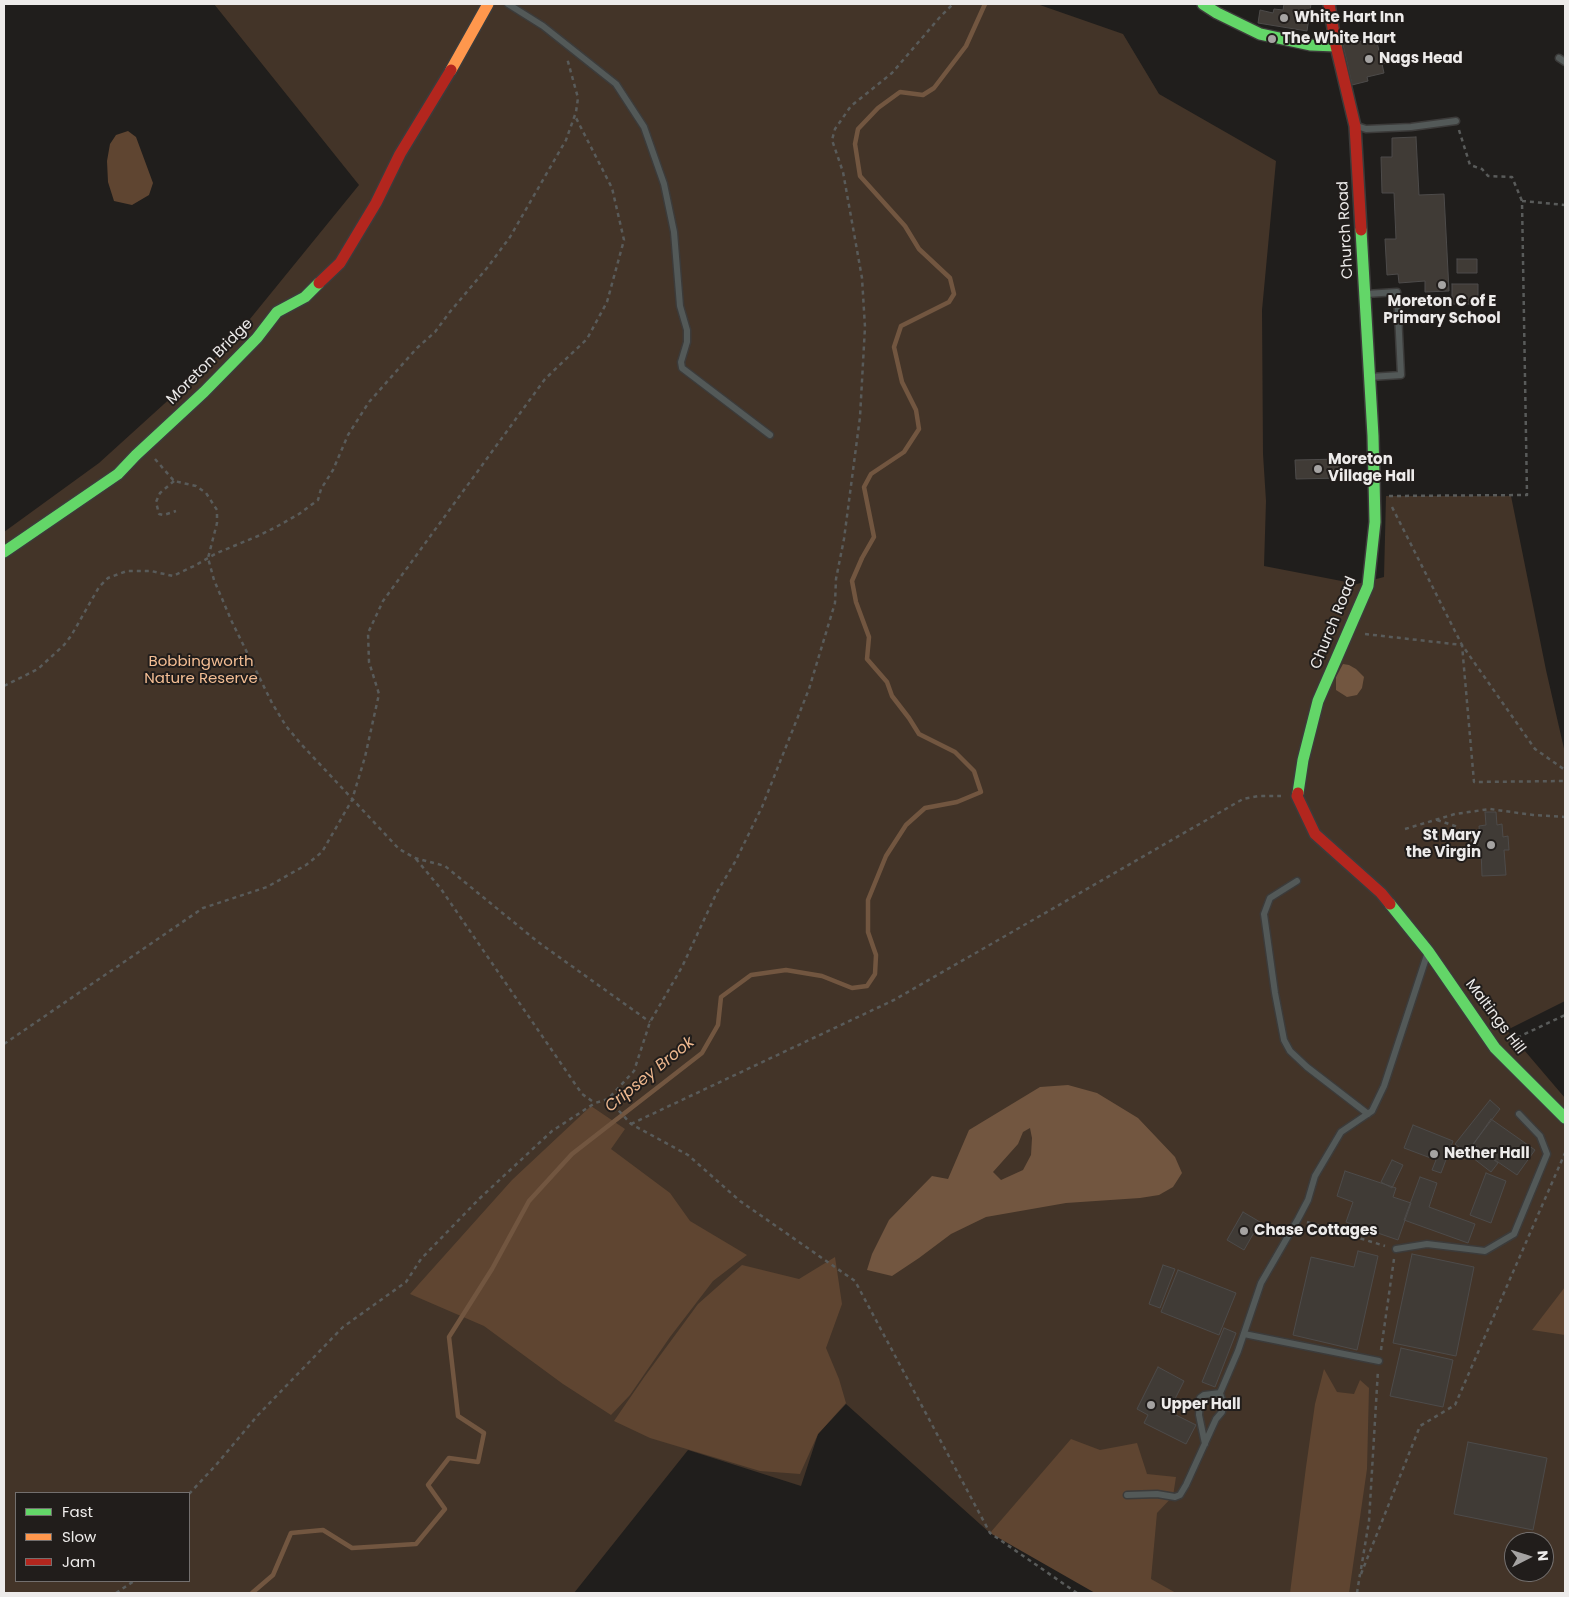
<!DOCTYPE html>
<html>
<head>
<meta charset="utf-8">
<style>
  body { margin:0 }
  #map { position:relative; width:1569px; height:1597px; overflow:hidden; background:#201e1c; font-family:Poppins,sans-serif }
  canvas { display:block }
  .frame { position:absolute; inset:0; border:5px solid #edebea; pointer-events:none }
  .legend { position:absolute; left:15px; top:1492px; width:175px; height:90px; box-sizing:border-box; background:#211d1b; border:1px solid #736f6e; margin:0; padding:6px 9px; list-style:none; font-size:15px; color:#edebea }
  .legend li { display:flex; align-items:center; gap:10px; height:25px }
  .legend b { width:25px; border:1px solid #736f6e }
  .north { position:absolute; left:1504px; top:1532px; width:50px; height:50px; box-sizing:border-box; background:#211d1b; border:1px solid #736f6e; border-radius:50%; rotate:85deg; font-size:14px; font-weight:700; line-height:20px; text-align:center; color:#edebea }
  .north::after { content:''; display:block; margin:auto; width:18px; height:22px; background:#a5a3a2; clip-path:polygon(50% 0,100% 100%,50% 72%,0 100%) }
</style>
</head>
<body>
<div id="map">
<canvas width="1569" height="1597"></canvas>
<div class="frame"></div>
<ul class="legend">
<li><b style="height:6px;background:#63d668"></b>Fast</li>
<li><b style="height:6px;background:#ff974d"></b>Slow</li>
<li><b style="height:6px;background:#b3261e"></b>Jam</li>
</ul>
<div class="north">N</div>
</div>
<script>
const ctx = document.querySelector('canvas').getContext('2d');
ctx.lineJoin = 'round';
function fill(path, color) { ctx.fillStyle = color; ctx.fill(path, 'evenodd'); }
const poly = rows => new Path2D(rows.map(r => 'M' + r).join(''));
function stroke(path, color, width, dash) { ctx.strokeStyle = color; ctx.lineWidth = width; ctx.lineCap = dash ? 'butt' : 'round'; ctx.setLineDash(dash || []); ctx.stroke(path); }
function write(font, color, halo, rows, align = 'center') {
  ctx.font = font + ' Poppins,sans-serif'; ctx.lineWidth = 4; ctx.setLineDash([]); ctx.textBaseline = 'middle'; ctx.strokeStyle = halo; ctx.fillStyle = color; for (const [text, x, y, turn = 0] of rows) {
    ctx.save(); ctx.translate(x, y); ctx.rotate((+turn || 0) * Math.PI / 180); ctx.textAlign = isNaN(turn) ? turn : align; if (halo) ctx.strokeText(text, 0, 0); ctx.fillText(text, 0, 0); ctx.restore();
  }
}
fill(poly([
  [214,4,1037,4,1123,34,1159,94,1276,161,1262,310,1263,454,1266,501,1264,566,1357,584,1384,577,1386,496,1511,496,1546,670,1565,753,1565,1001,1507,1030,1565,1098,1565,1593,1113,1593,990,1533,846,1404,818,1434,801,1486,688,1450,574,1593,4,1593,4,532,99,463,228,346,359,185],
  [16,1493,189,1493,189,1581,16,1581],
  [1514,1542,1544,1542,1544,1572,1514,1572]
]), '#433428');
fill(poly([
  [128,131,136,137,153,183,149,195,132,205,114,201,108,182,107,161,110,144,116,135],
  [591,1106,625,1129,611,1149,670,1193,690,1221,747,1255,713,1281,670,1337,630,1395,611,1415,563,1384,484,1326,410,1294,512,1180],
  [835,1257,842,1304,826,1348,839,1379,846,1403,818,1434,800,1474,760,1471,650,1438,614,1421,645,1376,698,1304,742,1265,799,1279],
  [1565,1287,1565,1335,1532,1330],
  [1324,1369,1337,1392,1354,1394,1360,1380,1369,1388,1367,1469,1349,1593,1290,1593,1306,1467,1315,1404],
  [1071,1439,1100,1450,1137,1443,1147,1474,1176,1477,1173,1496,1157,1513,1151,1579,1176,1593,1095,1593,990,1533]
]), '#5f4531');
fill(poly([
  [1343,664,1349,665,1356,669,1364,677,1362,688,1357,695,1347,697,1336,690,1336,677],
  [1068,1085,1097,1093,1138,1118,1175,1157,1182,1173,1173,1187,1159,1195,1140,1198,1066,1203,986,1217,951,1234,919,1258,892,1276,867,1270,872,1254,889,1220,932,1176,948,1179,969,1130,1040,1087],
  [1030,1128,1032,1138,1031,1155,1023,1170,1001,1180,993,1172,1018,1144,1023,1132]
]), '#725640');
stroke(poly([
  [252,1593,273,1575,291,1533,323,1530,352,1548,416,1544,445,1509,428,1485,449,1458,478,1462,484,1433,458,1416,449,1337,492,1269,529,1201,572,1154,702,1053,718,1025,721,997,751,975,786,970,822,976,852,988,867,986,875,974,876,955,868,932,868,900,886,856,906,825,925,808,957,802,981,792,974,771,955,752,919,734,909,718,892,696,887,682,867,659,869,637,856,602,852,581,862,558,874,537,864,487,871,474,904,452,919,429,916,410,902,382,894,347,901,326,949,302,954,294,950,278,919,249,905,226,860,176,855,144,858,129,878,108,900,92,923,95,934,88,966,46,985,4]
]), '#725640', 4.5);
const building = poly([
  [1284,4,1311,4,1307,31,1258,23,1260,10,1273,13,1274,9,1283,10,1284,4],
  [1352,33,1354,43,1376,37,1380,56,1392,53,1394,61,1382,64,1384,73,1367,77,1368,81,1352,85,1341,36,1352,33],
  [1416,137,1419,195,1444,194,1449,291,1425,292,1425,281,1399,283,1398,274,1387,275,1385,239,1396,239,1394,193,1382,193,1381,157,1392,157,1392,138,1416,137],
  [1457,259,1477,259,1477,273,1457,273,1457,259],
  [1452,284,1478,284,1478,304,1452,304,1452,284],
  [1342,459,1341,478,1296,479,1295,460,1342,459],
  [1485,812,1496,812,1497,825,1502,824,1503,837,1508,836,1509,850,1504,850,1506,875,1482,876,1481,849,1474,849,1473,841,1480,840,1479,826,1486,825,1485,812],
  [1490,1100,1500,1109,1473,1144,1498,1163,1491,1172,1455,1144,1490,1100],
  [1491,1119,1535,1150,1517,1175,1473,1145,1491,1119],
  [1413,1125,1453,1141,1441,1173,1432,1170,1436,1160,1404,1148,1413,1125],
  [1392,1160,1403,1165,1392,1188,1381,1182,1392,1160],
  [1345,1171,1396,1188,1393,1197,1411,1203,1398,1240,1346,1222,1353,1202,1337,1196,1345,1171],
  [1486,1173,1506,1181,1491,1223,1470,1215,1486,1173],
  [1420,1177,1437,1183,1429,1207,1475,1224,1468,1243,1404,1220,1420,1177],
  [1243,1212,1260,1222,1244,1250,1227,1240,1243,1212],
  [1358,1251,1378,1256,1357,1350,1293,1335,1311,1257,1354,1267,1358,1251],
  [1412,1254,1474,1267,1456,1356,1393,1343,1412,1254],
  [1163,1265,1175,1269,1160,1308,1149,1304,1163,1265],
  [1178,1270,1236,1293,1219,1335,1161,1312,1178,1270],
  [1224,1328,1236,1333,1215,1387,1202,1382,1224,1328],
  [1401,1348,1453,1360,1443,1407,1390,1396,1401,1348],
  [1158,1367,1184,1381,1173,1403,1167,1399,1162,1408,1196,1425,1186,1444,1144,1423,1148,1415,1137,1409,1158,1367],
  [1468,1442,1547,1458,1533,1530,1454,1514,1468,1442]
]);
fill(building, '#403b36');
stroke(building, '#4d4b4a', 1);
const lane = poly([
  [508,4,543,26,616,84,644,127,664,184,674,232,680,306,687,330,687,342,681,362,682,368,770,435],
  [1559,58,1565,62],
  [1357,126,1366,129,1411,127,1456,121],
  [1366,294,1397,292,1401,375,1370,377],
  [1297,881,1270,898,1264,914,1275,993,1284,1040,1290,1051,1307,1067,1368,1114],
  [1396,1249,1427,1244,1485,1251,1514,1234,1547,1154,1540,1136,1519,1114],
  [1244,1334,1379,1361],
  [1205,1444,1199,1415,1200,1398,1204,1395,1220,1393],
  [1127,1495,1157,1494,1175,1497,1180,1495,1186,1485,1216,1419,1222,1412,1223,1403,1220,1393,1238,1351,1261,1283,1298,1219,1308,1200,1315,1176,1341,1132,1372,1111,1384,1086,1427,955]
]);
const fast = poly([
  [1203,4,1217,13,1260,34,1311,45,1336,46],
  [4,552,118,474,136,455,204,392,257,338,277,312,305,297,319,283],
  [1298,793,1303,760,1318,701,1368,586,1375,522,1373,436,1361,230],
  [1390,904,1428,951,1495,1048,1565,1118]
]);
const slow = poly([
  [451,70,488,4]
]);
const jam = poly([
  [1329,4,1336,46,1355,126,1361,230],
  [319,283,340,263,376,203,400,154,451,70],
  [1298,793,1297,796,1315,834,1381,893,1390,904]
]);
stroke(lane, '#3c3b3a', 9);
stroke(fast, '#3c3b3a', 14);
stroke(slow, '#3c3b3a', 14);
stroke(jam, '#3c3b3a', 14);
stroke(poly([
  [1459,130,1470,165,1482,169,1488,176,1512,177,1522,201],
  [155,459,174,481,196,486,206,493,217,510,217,523,208,558,214,580,232,622,272,703,286,726,301,744,399,849,415,858,445,866,538,942,650,1022],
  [174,481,160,493,156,502,159,514,164,515,176,511],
  [1389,496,1527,495,1522,201,1565,205],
  [1392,507,1462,645,1535,749,1565,770],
  [1365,634,1462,645,1474,782,1565,781],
  [4,686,38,669,64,645,71,636,99,587,108,578,127,571,151,571,173,576,194,566,217,553,258,536,276,527,299,514,318,500,321,489,333,470,348,435,369,402,417,348,435,332,449,313,487,268,510,237,566,140,576,112,578,98,567,58],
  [1437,820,1455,826,1472,841],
  [1405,829,1455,814,1490,809,1533,815,1565,817],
  [416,859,441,889,582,1094,595,1103],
  [1510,1041,1565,1015],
  [4,1044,203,908,267,887,306,865,322,852,352,800,365,757,379,694,369,662,368,633,383,601,545,379,587,339,607,302,624,240,612,188,575,116],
  [608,1099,631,1124,688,1155,740,1201,855,1281,990,1533,1077,1593],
  [631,1124,894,1000,1243,799,1259,796,1281,796],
  [1307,1222,1385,1246],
  [1381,1350,1394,1259],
  [189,1494,216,1465,258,1415,343,1327,406,1282,421,1259,479,1199,552,1131,595,1103,608,1099,634,1071,650,1022,682,967,717,892,735,862,762,807,809,689,835,603,836,579,844,539,860,417,865,327,862,278,843,172,832,140,835,129,851,106,892,73,940,17,953,4],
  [1361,1569,1369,1521,1378,1370],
  [1361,1574,1420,1426,1455,1405,1565,1153],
  [116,1593,134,1581],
  [1357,1593,1360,1574]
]), '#595b5a', 2.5, [4, 4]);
stroke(lane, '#535958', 6);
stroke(fast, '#63d668', 11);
stroke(slow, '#ff974d', 11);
stroke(jam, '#b3261e', 11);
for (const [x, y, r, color] of [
  [1284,18,5,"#a5a3a2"],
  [1272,39,5,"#a5a3a2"],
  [1369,59,5,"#a5a3a2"],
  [1442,285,5,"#a5a3a2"],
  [1318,469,5,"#a5a3a2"],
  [1491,845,5,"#a5a3a2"],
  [1434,1154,5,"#a5a3a2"],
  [1244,1231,5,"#a5a3a2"],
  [1151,1405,5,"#a5a3a2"]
]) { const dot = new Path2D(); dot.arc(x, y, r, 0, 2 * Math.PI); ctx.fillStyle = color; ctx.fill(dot); stroke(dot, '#211d1b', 2); }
write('bold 15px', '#edebea', '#211d1b', [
  ["White Hart Inn",1294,18],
  ["The White Hart",1282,39],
  ["Nags Head",1379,59],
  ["Moreton C of E",1442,302,"center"],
  ["Primary School",1442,319,"center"],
  ["Moreton",1328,460],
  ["Village Hall",1328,477],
  ["St Mary",1481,836,"right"],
  ["the Virgin",1481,853,"right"],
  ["Nether Hall",1444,1154],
  ["Chase Cottages",1254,1231],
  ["Upper Hall",1161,1405]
], 'left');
write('15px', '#edebea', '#211d1b', [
  ["Church Road",1346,230,-93],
  ["Moreton Bridge",210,362,-45],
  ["Church Road",1334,623,-68],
  ["Maltings Hill",1495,1017,53]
]);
write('15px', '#f4be94', '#211d1b', [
  ["Bobbingworth",201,662],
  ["Nature Reserve",201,679]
]);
write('italic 16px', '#edb78e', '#211d1b', [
  ["Cripsey Brook",650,1075,-39]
]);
</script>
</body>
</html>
